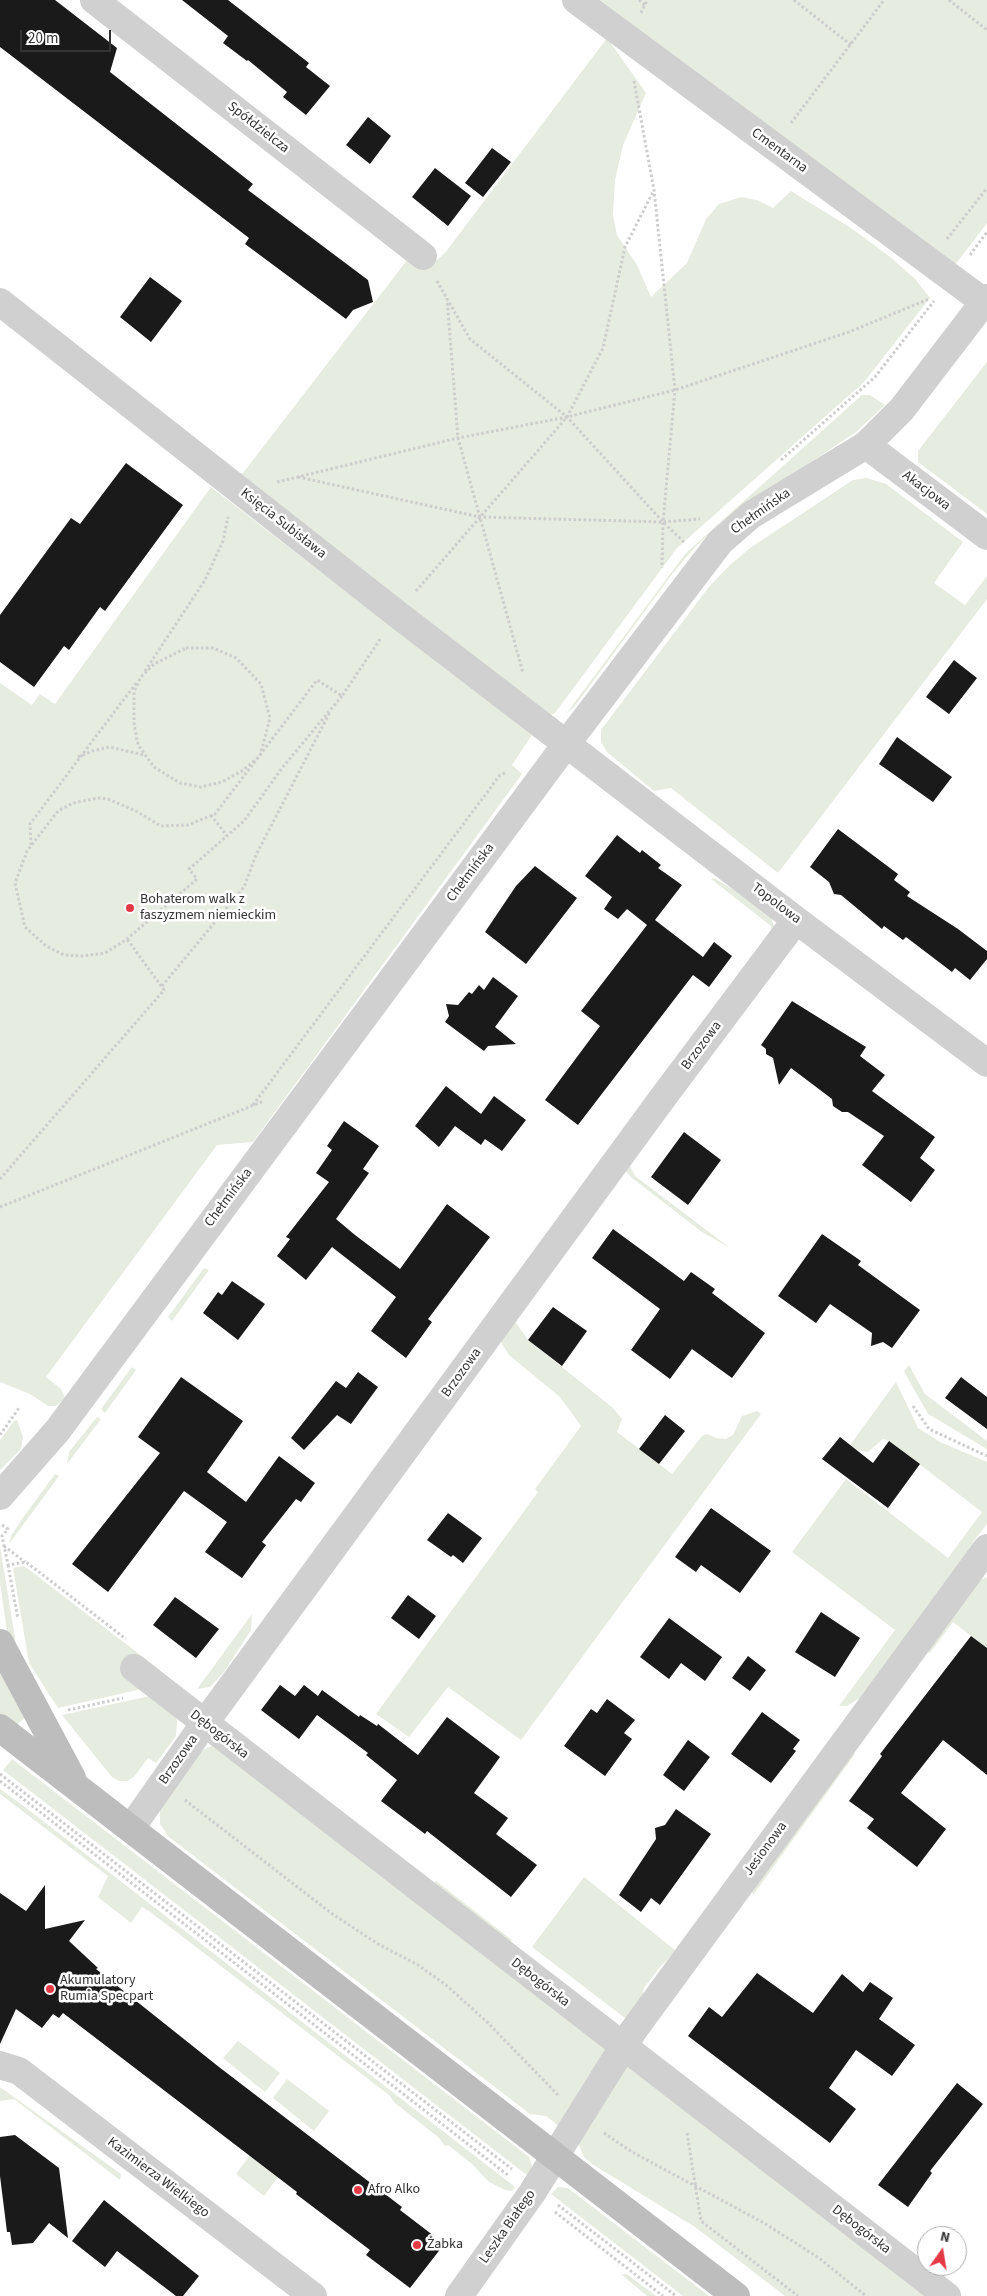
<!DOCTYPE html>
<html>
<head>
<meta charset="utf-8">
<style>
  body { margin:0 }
  #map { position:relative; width:987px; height:2296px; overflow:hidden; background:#fff; font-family:"Source Sans 3",sans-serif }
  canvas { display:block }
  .north { position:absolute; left:917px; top:2226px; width:50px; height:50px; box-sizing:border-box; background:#fff; border:1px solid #adadad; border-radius:50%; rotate:13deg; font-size:14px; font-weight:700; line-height:20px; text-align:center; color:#333 }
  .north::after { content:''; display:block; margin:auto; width:18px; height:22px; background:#e63946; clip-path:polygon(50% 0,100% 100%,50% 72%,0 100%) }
  .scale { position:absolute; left:20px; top:30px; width:91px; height:22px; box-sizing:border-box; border:2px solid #333; border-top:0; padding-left:6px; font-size:15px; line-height:18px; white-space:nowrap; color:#333; -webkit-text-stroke:4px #fff; paint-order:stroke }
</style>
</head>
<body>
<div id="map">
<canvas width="987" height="2296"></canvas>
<div class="north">N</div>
<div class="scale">20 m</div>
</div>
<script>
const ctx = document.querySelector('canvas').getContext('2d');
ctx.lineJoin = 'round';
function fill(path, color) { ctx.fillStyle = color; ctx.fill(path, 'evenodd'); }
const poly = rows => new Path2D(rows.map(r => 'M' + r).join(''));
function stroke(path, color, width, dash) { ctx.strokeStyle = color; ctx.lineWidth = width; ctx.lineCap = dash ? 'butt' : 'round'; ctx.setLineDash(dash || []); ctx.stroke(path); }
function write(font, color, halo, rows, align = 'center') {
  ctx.font = font + ' "Source Sans 3",sans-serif'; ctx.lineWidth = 5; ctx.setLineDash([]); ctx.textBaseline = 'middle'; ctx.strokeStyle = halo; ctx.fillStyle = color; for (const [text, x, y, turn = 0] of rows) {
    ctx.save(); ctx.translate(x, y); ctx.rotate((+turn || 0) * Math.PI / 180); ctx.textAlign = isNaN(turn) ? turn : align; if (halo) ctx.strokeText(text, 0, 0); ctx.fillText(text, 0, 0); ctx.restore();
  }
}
fill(poly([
  [600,0,987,0,987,223,952,269],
  [607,38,646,93,623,145,615,180,613,215,617,235,637,265,651,297,687,263,706,219,719,204,741,197,757,200,773,208,791,191,851,228,889,256,915,279,930,298,864,382,677,548,555,713,550,715,233,475,243,473,411,255,427,269,445,253],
  [987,362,987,514,918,462,918,451],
  [862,395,870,395,885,405,856,432,724,520,695,547,673,573,574,707,566,714,686,553],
  [866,478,886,484,963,542,934,583,965,605,987,576,987,599,778,873,671,788,654,791,607,752,601,742,601,730,708,588,730,565,750,548,853,480],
  [211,487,532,735,512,765,522,774,253,1142,217,1145,46,1377,61,1389,65,1398,56,1406,48,1406,30,1394,0,1382,0,683,32,705,40,694,55,704],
  [714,878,736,891,771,917,775,930,771,931,771,926,711,879],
  [629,1164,635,1176,730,1248,702,1232,632,1178,625,1170],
  [204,1268,209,1270,172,1321,168,1317],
  [515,1321,528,1340,613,1408,622,1419,617,1432,672,1474,702,1436,707,1434,716,1438,726,1439,733,1435,742,1416,757,1411,761,1414,521,1740,448,1687,409,1737,376,1714,538,1492,535,1489,581,1426,560,1397,509,1355,500,1341],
  [909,1365,925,1394,987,1441,987,1449,928,1414,906,1375,904,1371],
  [132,1367,136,1370,105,1413,101,1409],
  [896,1382,918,1428,940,1442,987,1462,987,1524,974,1541,965,1559,861,1697,847,1706,839,1706,895,1630,792,1552,846,1479,948,1558,982,1512,889,1441,883,1439,868,1452,856,1450,850,1445],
  [97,1417,101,1419,67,1464,69,1452],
  [17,1420,23,1437,21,1449,0,1470,0,1440,14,1421],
  [55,1474,59,1476,9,1544,11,1536,22,1519],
  [0,1546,19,1663,7,1632,0,1582],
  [24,1566,160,1670,146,1688,58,1708,29,1663,13,1568],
  [987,1577,987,1648,953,1622,929,1654,928,1650,976,1582],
  [252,1614,251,1630,224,1672,210,1687,197,1689],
  [0,1671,28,1715,11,1730,0,1721],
  [155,1695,177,1719,176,1736,156,1763,148,1758,134,1777,127,1781,119,1781,112,1777,62,1715],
  [215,1744,933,2296,785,2296,695,2227,592,2164,584,2157,577,2140,546,2116,530,2114,169,1837,160,1824,160,1808,194,1759,203,1750],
  [851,1754,855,1754,753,1895,752,1891],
  [12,1759,529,2157,532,2165,528,2176,3,1770],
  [0,1789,21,1804,515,2187,512,2191,505,2190,489,2182,472,2164,448,2145,445,2146,438,2137,395,2103,389,2095,149,1911,142,1907,131,1923,98,1897,108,1876,0,1794],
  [584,1877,676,1951,659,1968,644,1988,641,2002,629,2021,532,1947],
  [436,1881,512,1940,507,1948,431,1888],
  [238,2041,280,2073,265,2092,223,2058],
  [287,2079,329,2111,314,2131,273,2098],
  [0,2087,121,2174,120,2180,14,2099,0,2101],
  [250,2155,278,2177,264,2196,236,2174],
  [558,2187,568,2188,709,2296,683,2296,551,2194],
  [625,2274,628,2275,656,2296,647,2296,622,2275]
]), '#e6ecdf');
fill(poly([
  [0,0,55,0,117,48,110,72,253,184,248,190,368,280,373,302,353,310,346,319,245,244,249,238,0,47],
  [182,0,228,0,309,63,306,67,330,86,306,115,283,97,287,92,248,60,247,61,223,43,228,36],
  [368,117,391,136,370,164,346,145],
  [492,148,511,162,483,197,465,183],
  [435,168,471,196,448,226,412,197],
  [150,277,182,301,151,342,120,317],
  [126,463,183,505,105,611,100,607,69,650,64,646,34,687,0,662,0,615,71,518,80,524],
  [954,660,977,678,949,714,926,697],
  [897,737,952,777,933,802,879,764],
  [838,829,898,874,894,880,910,892,907,896,958,929,987,951,987,959,970,980,955,968,952,972,906,937,903,940,884,926,882,929,841,895,834,894,829,882,810,867],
  [617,835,640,853,642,850,661,865,658,868,682,885,655,920,703,957,714,942,732,956,709,987,693,975,578,1125,545,1100,600,1026,581,1011,647,925,627,909,618,919,604,909,612,897,585,876],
  [535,866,577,898,526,964,485,932,516,886],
  [493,977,518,996,495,1027,516,1044,488,1046,484,1051,445,1022,449,1016,446,1004,458,1005,469,992,472,994,479,985,484,990],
  [792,1001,866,1047,860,1056,885,1075,872,1091,935,1137,920,1158,935,1170,911,1202,862,1165,884,1136,848,1112,842,1112,833,1106,832,1099,791,1068,779,1085,773,1058,766,1054,766,1049,761,1045],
  [446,1086,481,1114,494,1096,526,1120,502,1151,485,1139,481,1145,455,1126,439,1147,415,1126],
  [344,1121,379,1146,363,1169,369,1173,336,1219,355,1235,400,1269,447,1204,490,1237,428,1319,432,1322,406,1358,371,1331,396,1297,332,1247,306,1280,277,1256,290,1239,286,1237,329,1182,316,1173,332,1150,327,1146],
  [684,1132,721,1160,688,1205,651,1177],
  [613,1229,684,1281,691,1272,715,1289,712,1293,765,1333,732,1378,692,1349,670,1379,631,1350,660,1309,592,1258],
  [822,1234,861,1261,858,1265,920,1310,892,1348,883,1342,871,1346,872,1333,830,1304,816,1323,778,1296],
  [232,1281,265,1304,238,1340,203,1313,218,1292,222,1295],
  [553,1307,587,1331,562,1366,528,1340],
  [358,1372,378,1387,351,1424,337,1415,304,1450,291,1438,336,1381,346,1388],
  [181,1377,243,1421,207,1472,246,1502,279,1456,315,1483,301,1502,296,1499,262,1542,266,1545,242,1578,205,1552,227,1522,184,1491,108,1592,72,1564,160,1453,138,1437],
  [961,1377,987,1397,987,1429,945,1398],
  [665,1415,685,1431,659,1464,639,1449],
  [840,1437,873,1463,889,1441,920,1464,888,1508,822,1459],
  [711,1508,771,1551,740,1593,701,1565,696,1572,675,1557],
  [448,1513,482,1538,463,1563,453,1555,451,1557,427,1540],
  [408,1595,436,1616,419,1639,391,1618],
  [175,1597,219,1629,196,1658,153,1625],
  [821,1612,860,1638,835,1677,795,1652],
  [669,1618,722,1657,705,1681,681,1663,669,1679,640,1657],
  [971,1636,987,1648,987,1775,943,1740,901,1793,946,1829,917,1867,867,1828,874,1819,849,1801,882,1756,880,1754],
  [748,1656,766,1670,750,1691,732,1678],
  [280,1685,295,1696,304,1685,318,1696,322,1690,359,1717,360,1715,377,1726,378,1724,418,1755,447,1717,500,1757,474,1793,508,1818,496,1834,537,1865,511,1897,427,1831,425,1834,381,1801,397,1780,366,1755,368,1753,317,1715,299,1739,261,1710],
  [607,1699,635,1720,624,1733,632,1739,605,1776,564,1746,591,1709,597,1713],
  [762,1712,800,1740,793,1749,796,1751,771,1783,731,1754],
  [688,1740,710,1757,684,1791,663,1775],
  [676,1809,711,1834,660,1905,651,1898,641,1912,619,1895,656,1839,655,1828,665,1825],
  [45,1885,45,1929,85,1920,69,1941,98,1968,96,1969,219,2067,402,2207,400,2210,434,2236,432,2239,442,2247,410,2288,366,2255,370,2250,296,2194,297,2192,63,2013,59,2018,53,2014,42,2028,16,2009,0,2044,0,1893,26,1911],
  [757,1973,813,2013,842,1974,863,1992,870,1982,893,1998,879,2019,915,2045,892,2076,856,2050,829,2088,856,2109,830,2143,688,2036,709,2007,722,2017],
  [957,2083,983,2104,930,2171,932,2173,908,2207,878,2185],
  [15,2135,59,2168,68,2238,49,2223,33,2243,12,2245,10,2232,7,2232,0,2176,0,2137],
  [104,2200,199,2276,183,2296,176,2296,117,2251,105,2267,72,2241]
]), '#1a1a1a');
stroke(poly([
  [639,0,645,5],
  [794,0,851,45],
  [949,0,987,30],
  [641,13,647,0],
  [634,81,654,190,675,390,663,522,662,568],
  [791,123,884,0],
  [947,239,987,188],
  [970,255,987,232],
  [437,281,470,339,567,417,663,522,685,543],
  [447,298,458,438,523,673],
  [781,460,875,377,934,301],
  [298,477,480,517,663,522,700,519],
  [277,482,458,438,567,417,675,390,849,332,929,299],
  [416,591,567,417,603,348,625,247,654,190],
  [186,648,213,648,236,658,261,684,270,718,260,756,242,771,222,782,201,787,180,783,154,767,138,745,134,723,134,691,141,677,154,664,186,648],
  [145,671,205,580,223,541,228,517],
  [342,696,282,768,244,821,189,869,197,879,127,939,105,953,82,956,64,955,46,946,25,927,15,883,27,851,58,811,73,803,98,798,108,799,136,811,161,826,188,825,215,814,317,680,342,696,381,638],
  [78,757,92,751,110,747,144,755],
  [211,815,227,836],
  [31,845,30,824,137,682],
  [162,986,244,887,256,855,330,712],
  [253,1105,500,775,507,772],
  [0,1179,164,990,127,939],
  [0,1207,264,1101],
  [913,1406,929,1429,987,1456],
  [0,1435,19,1408],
  [2,1525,8,1529,2,1536,8,1565,26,1562,126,1639],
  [4,1546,25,1562],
  [8,1565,18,1619],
  [68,1710,123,1698],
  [0,1774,512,2169],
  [0,1781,509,2176],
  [185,1800,331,1913,378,1944,418,1965,446,1985,486,2021,559,2096],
  [604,2133,632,2152,764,2223,819,2258,866,2296],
  [687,2133,701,2221,798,2296],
  [558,2205,676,2296],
  [555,2212,663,2296]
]), '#cdcdcd', 3, [2.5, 2.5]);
stroke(poly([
  [94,0,423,256],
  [576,0,984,302],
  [0,302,397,614,796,920,987,1063],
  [866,445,987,536],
  [134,1668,947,2296],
  [131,1828,204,1724,664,1096,796,920],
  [0,2065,19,2071,313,2296],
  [459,2296,532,2193,633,2031,987,1548]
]), '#d0d0d0', 28);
stroke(poly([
  [0,1496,57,1431,567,743,720,542,751,515,866,445,902,409,987,298]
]), '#d0d0d0', 28);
stroke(poly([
  [0,1643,72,1778],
  [0,1728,736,2296]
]), '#bdbdbd', 28);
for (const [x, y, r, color] of [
  [130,908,5,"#e63946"],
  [50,1989,5,"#e63946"],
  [358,2190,5,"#e63946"],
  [417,2245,5,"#e63946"]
]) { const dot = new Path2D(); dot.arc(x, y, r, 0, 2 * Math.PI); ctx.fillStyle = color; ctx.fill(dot); stroke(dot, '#fff', 2); }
write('14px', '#333', '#fff', [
  ["Spółdzielcza",258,128,38],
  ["Cmentarna",779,151,36],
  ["Akacjowa",926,491,37],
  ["Chełmińska",761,512,-35],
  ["Księcia Subisława",283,524,38],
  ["Chełmińska",471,873,-53],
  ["Topolowa",776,904,37],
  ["Brzozowa",702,1046,-53],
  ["Chełmińska",229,1198,-53],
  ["Brzozowa",462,1373,-54],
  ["Dębogórska",219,1735,38],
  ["Brzozowa",179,1760,-55],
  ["Jesionowa",766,1849,-54],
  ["Dębogórska",540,1983,38],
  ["Kazimierza Wielkiego",158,2178,37],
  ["Leszka Białego",508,2227,-55],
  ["Dębogórska",861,2230,38]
]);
write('14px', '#333', '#fff', [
  ["Bohaterom walk z",140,900],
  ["faszyzmem niemieckim",140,916],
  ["Akumulatory",60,1981],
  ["Rumia Specpart",60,1997],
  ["Afro Alko",368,2190],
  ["Żabka",427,2245]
], 'left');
</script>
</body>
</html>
